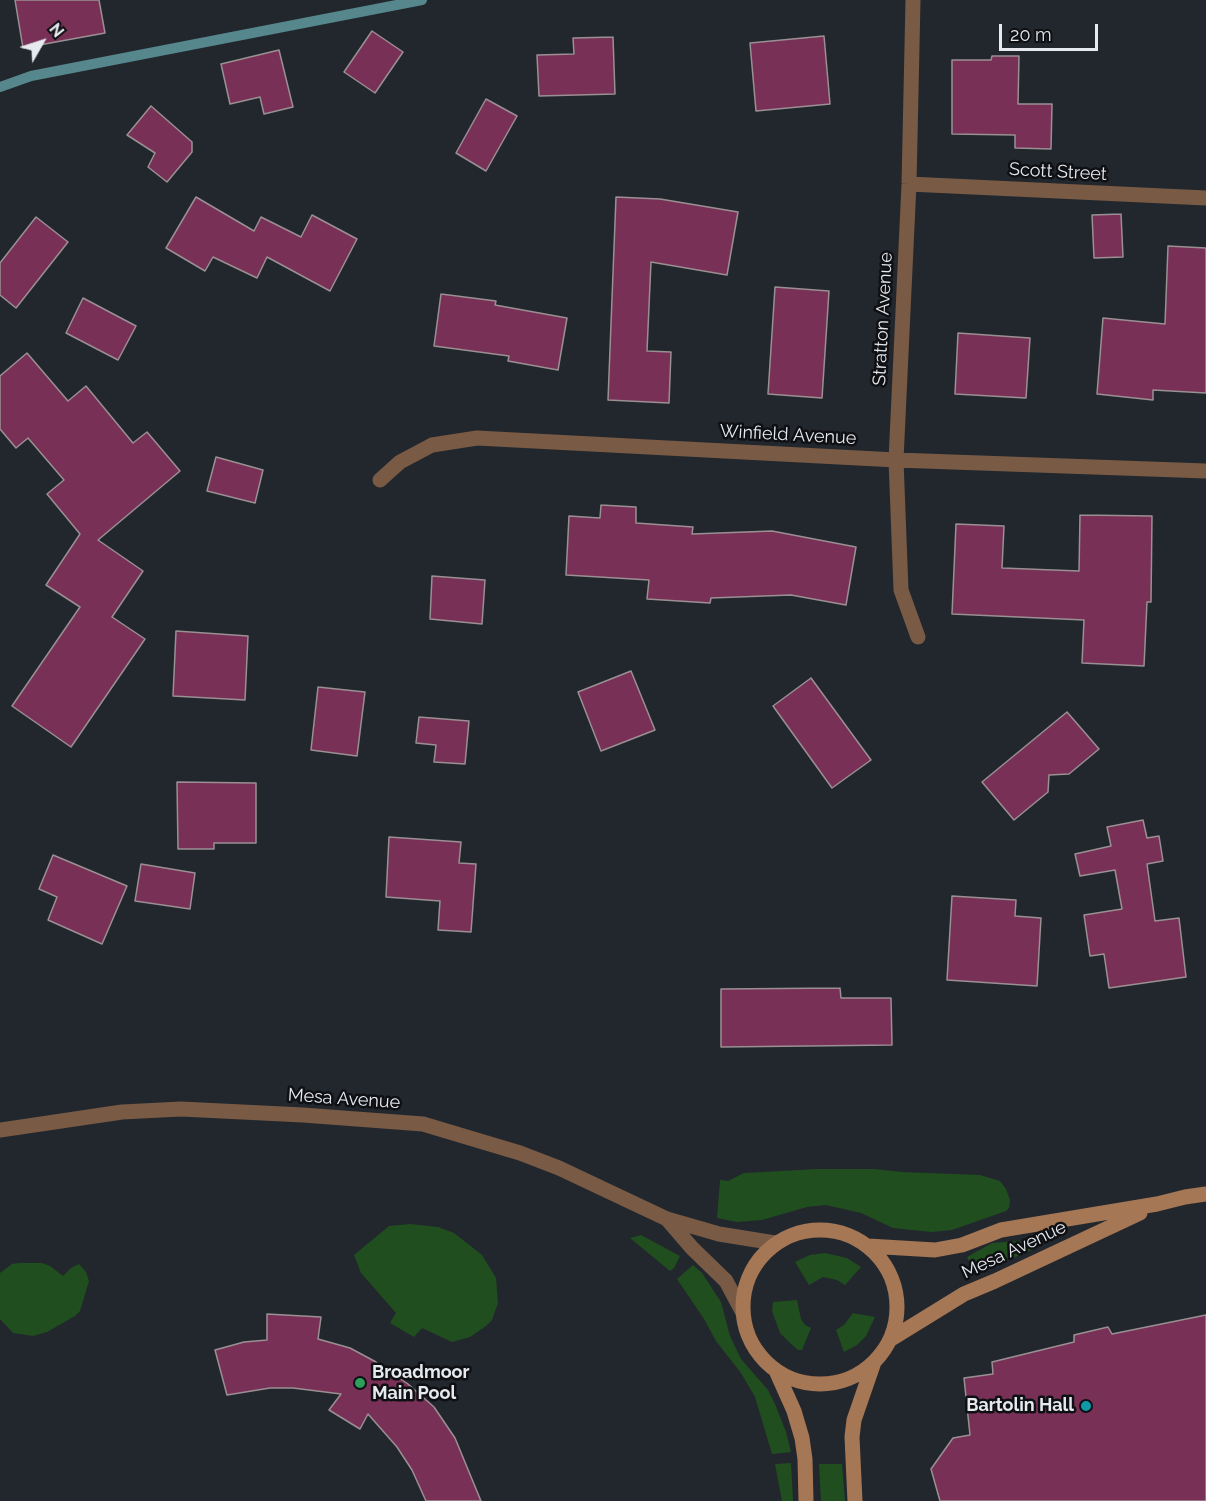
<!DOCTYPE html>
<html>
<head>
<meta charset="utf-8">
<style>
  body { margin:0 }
  #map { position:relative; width:1206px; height:1501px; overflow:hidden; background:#22272d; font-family:Raleway,sans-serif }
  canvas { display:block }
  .north { position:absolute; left:12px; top:12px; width:60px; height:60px; -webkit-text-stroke:4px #0e1013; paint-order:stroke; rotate:51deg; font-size:16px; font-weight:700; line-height:24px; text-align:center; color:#e6e9ee }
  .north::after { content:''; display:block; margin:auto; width:21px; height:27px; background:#e6e9ee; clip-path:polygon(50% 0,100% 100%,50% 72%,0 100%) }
  .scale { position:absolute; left:999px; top:24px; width:99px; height:27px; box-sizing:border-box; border:3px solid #e6e9ee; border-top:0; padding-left:8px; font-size:18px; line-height:21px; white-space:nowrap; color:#e6e9ee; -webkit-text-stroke:4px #0e1013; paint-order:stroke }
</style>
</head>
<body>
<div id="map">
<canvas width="1206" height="1501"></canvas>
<div class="north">N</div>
<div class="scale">20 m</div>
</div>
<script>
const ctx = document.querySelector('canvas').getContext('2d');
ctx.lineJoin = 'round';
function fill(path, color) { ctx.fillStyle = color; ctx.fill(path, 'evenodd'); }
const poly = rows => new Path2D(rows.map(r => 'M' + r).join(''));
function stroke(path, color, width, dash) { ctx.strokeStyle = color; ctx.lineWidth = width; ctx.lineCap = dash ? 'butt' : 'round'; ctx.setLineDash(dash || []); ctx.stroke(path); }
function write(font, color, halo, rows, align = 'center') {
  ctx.font = font + ' Raleway,sans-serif'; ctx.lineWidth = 5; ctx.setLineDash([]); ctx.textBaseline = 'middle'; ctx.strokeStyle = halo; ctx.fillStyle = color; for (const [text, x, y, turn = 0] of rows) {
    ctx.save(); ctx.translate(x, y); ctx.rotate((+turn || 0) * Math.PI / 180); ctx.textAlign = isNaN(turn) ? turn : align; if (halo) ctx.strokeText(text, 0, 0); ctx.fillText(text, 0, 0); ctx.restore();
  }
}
fill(poly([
  [817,1169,874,1169,902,1172,980,1175,1000,1181,1006,1189,1010,1200,1009,1208,1006,1211,952,1230,932,1232,893,1228,861,1213,826,1205,807,1207,762,1220,737,1222,717,1218,720,1180,728,1181,744,1173],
  [410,1224,438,1227,454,1233,482,1255,496,1278,498,1303,492,1320,486,1326,470,1337,452,1342,422,1328,414,1337,390,1323,396,1313,361,1273,354,1255,389,1226],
  [641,1235,680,1256,674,1268,670,1271,630,1238],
  [1018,1241,1033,1245,1034,1249,975,1274,967,1257,992,1243],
  [825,1253,847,1258,861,1267,845,1285,837,1280,823,1277,809,1285,795,1262,810,1255],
  [19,1263,42,1263,50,1266,63,1276,71,1268,79,1264,86,1272,89,1281,80,1311,75,1316,47,1332,33,1336,13,1333,0,1319,0,1273,12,1264],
  [693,1265,702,1273,721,1302,730,1336,741,1359,768,1390,775,1404,786,1432,791,1452,772,1454,755,1397,741,1373,716,1341,704,1319,677,1279],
  [797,1300,801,1319,805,1325,811,1328,802,1350,798,1350,790,1343,780,1333,772,1311,773,1302],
  [853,1313,875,1317,866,1336,857,1345,844,1352,836,1330,844,1325],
  [791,1463,793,1501,782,1501,775,1464],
  [819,1464,842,1464,845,1501,821,1501]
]), '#204e1f');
stroke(poly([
  [0,87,31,76,422,0]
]), '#55878d', 10);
const building = poly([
  [15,0,99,0,105,33,23,48,15,0],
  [372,31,403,52,375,93,344,72,372,31],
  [824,36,830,104,756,111,750,43,824,36],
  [613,37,615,94,539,96,537,55,574,54,573,38,613,37],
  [279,50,293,107,264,114,260,97,230,104,221,64,279,50],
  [992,56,1019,56,1018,104,1052,104,1051,149,1015,148,1015,135,952,134,952,60,991,60,992,56],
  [486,99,517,116,486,171,456,153,486,99],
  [151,106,192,142,192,152,167,182,148,167,155,153,127,135,151,106],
  [196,197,254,231,261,217,301,237,312,215,357,239,330,291,267,257,257,278,213,257,205,271,166,248,196,197],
  [616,197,660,199,738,212,727,275,651,262,647,351,671,352,669,403,608,400,616,197],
  [1121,214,1123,257,1094,258,1092,215,1121,214],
  [36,217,68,242,16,308,0,295,0,263,36,217],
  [1168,246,1206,248,1206,393,1153,390,1153,400,1097,394,1103,318,1165,324,1168,246],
  [775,287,829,291,822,398,768,394,775,287],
  [441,294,496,301,495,305,567,318,558,370,508,361,509,356,434,346,441,294],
  [83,298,136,326,118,360,66,333,83,298],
  [958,333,1030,338,1026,398,955,394,958,333],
  [27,353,68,401,86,386,133,443,147,432,180,471,98,540,143,571,112,617,145,639,71,747,12,706,80,607,46,585,80,534,47,494,64,480,28,438,16,448,0,429,0,376,27,353],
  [216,457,263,470,255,503,207,491,216,457],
  [601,505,636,507,636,523,693,527,692,534,772,531,856,547,846,605,791,595,711,598,710,603,647,599,649,580,566,575,569,516,600,518,601,505],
  [1080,515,1152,516,1151,602,1147,602,1144,666,1082,663,1084,620,952,614,956,524,1004,526,1002,568,1079,571,1080,515],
  [432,576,485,580,482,624,430,619,432,576],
  [176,631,248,636,245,700,173,696,176,631],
  [631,671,655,730,601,751,578,692,631,671],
  [811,678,871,760,832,788,773,706,811,678],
  [318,687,365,692,357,756,311,750,318,687],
  [1067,712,1099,749,1069,774,1049,775,1048,792,1014,820,982,782,1067,712],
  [419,717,469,721,465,764,434,762,436,745,416,743,419,717],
  [177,782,256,783,256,843,214,843,214,849,178,849,177,782],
  [1143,820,1147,838,1159,836,1163,861,1147,864,1155,921,1179,918,1186,977,1109,988,1104,954,1090,956,1084,915,1122,909,1115,870,1080,876,1075,854,1111,846,1107,827,1143,820],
  [389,837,461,842,459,863,476,864,471,932,438,930,440,901,386,897,389,837],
  [53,855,127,886,102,944,48,920,57,897,39,889,53,855],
  [141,864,195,873,190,909,135,901,141,864],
  [952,896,1016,900,1015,916,1041,918,1037,986,947,980,952,896],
  [840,988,841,998,891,998,892,1045,721,1047,721,989,840,988],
  [267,1314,321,1317,318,1339,350,1348,376,1362,408,1384,434,1407,455,1438,481,1501,426,1501,412,1470,397,1447,368,1414,360,1429,329,1410,341,1394,293,1388,270,1388,227,1395,215,1350,244,1342,267,1340,267,1314],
  [1206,1315,1206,1501,940,1501,931,1469,953,1438,970,1435,964,1378,993,1374,992,1362,1074,1342,1074,1335,1108,1327,1112,1334,1206,1315]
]);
fill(building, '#793056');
stroke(building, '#9a9094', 1.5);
stroke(poly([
  [913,0,909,184,896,460,901,590,918,637],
  [909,184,1206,198],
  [380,480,400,462,432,445,477,438,896,460,1206,471]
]), '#785a45', 15);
stroke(poly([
  [0,1130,122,1112,181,1109,303,1115,423,1124,520,1153,559,1168,667,1219,719,1234,775,1243],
  [667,1219,692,1248,726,1281,742,1311]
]), '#785a45', 15);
stroke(poly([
  '743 1307a77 77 0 1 1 154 0a77 77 0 1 1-154 0Z',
  [868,1246,935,1250,962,1245,1001,1230,1157,1204,1185,1197,1206,1194],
  [891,1339,964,1294,995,1281,1140,1213],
  [777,1373,794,1411,802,1438,805,1459,806,1501],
  [855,1501,852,1437,854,1420,873,1365]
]), '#a67755', 15);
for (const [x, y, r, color] of [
  [360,1383,6,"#2e9e5b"],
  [1086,1406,6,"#0f9aa8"]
]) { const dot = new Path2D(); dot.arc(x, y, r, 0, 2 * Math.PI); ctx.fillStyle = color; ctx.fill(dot); stroke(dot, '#0e1013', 2); }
write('18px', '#e6e9ee', '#0e1013', [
  ["Scott Street",1058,172,3],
  ["Stratton Avenue",883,319,-87],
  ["Winfield Avenue",788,435,3],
  ["Mesa Avenue",344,1099,4],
  ["Mesa Avenue",1014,1250,-25]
]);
write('bold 18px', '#e6e9ee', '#0e1013', [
  ["Broadmoor",372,1373],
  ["Main Pool",372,1394],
  ["Bartolin Hall",1074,1406,"right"]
], 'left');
</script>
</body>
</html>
